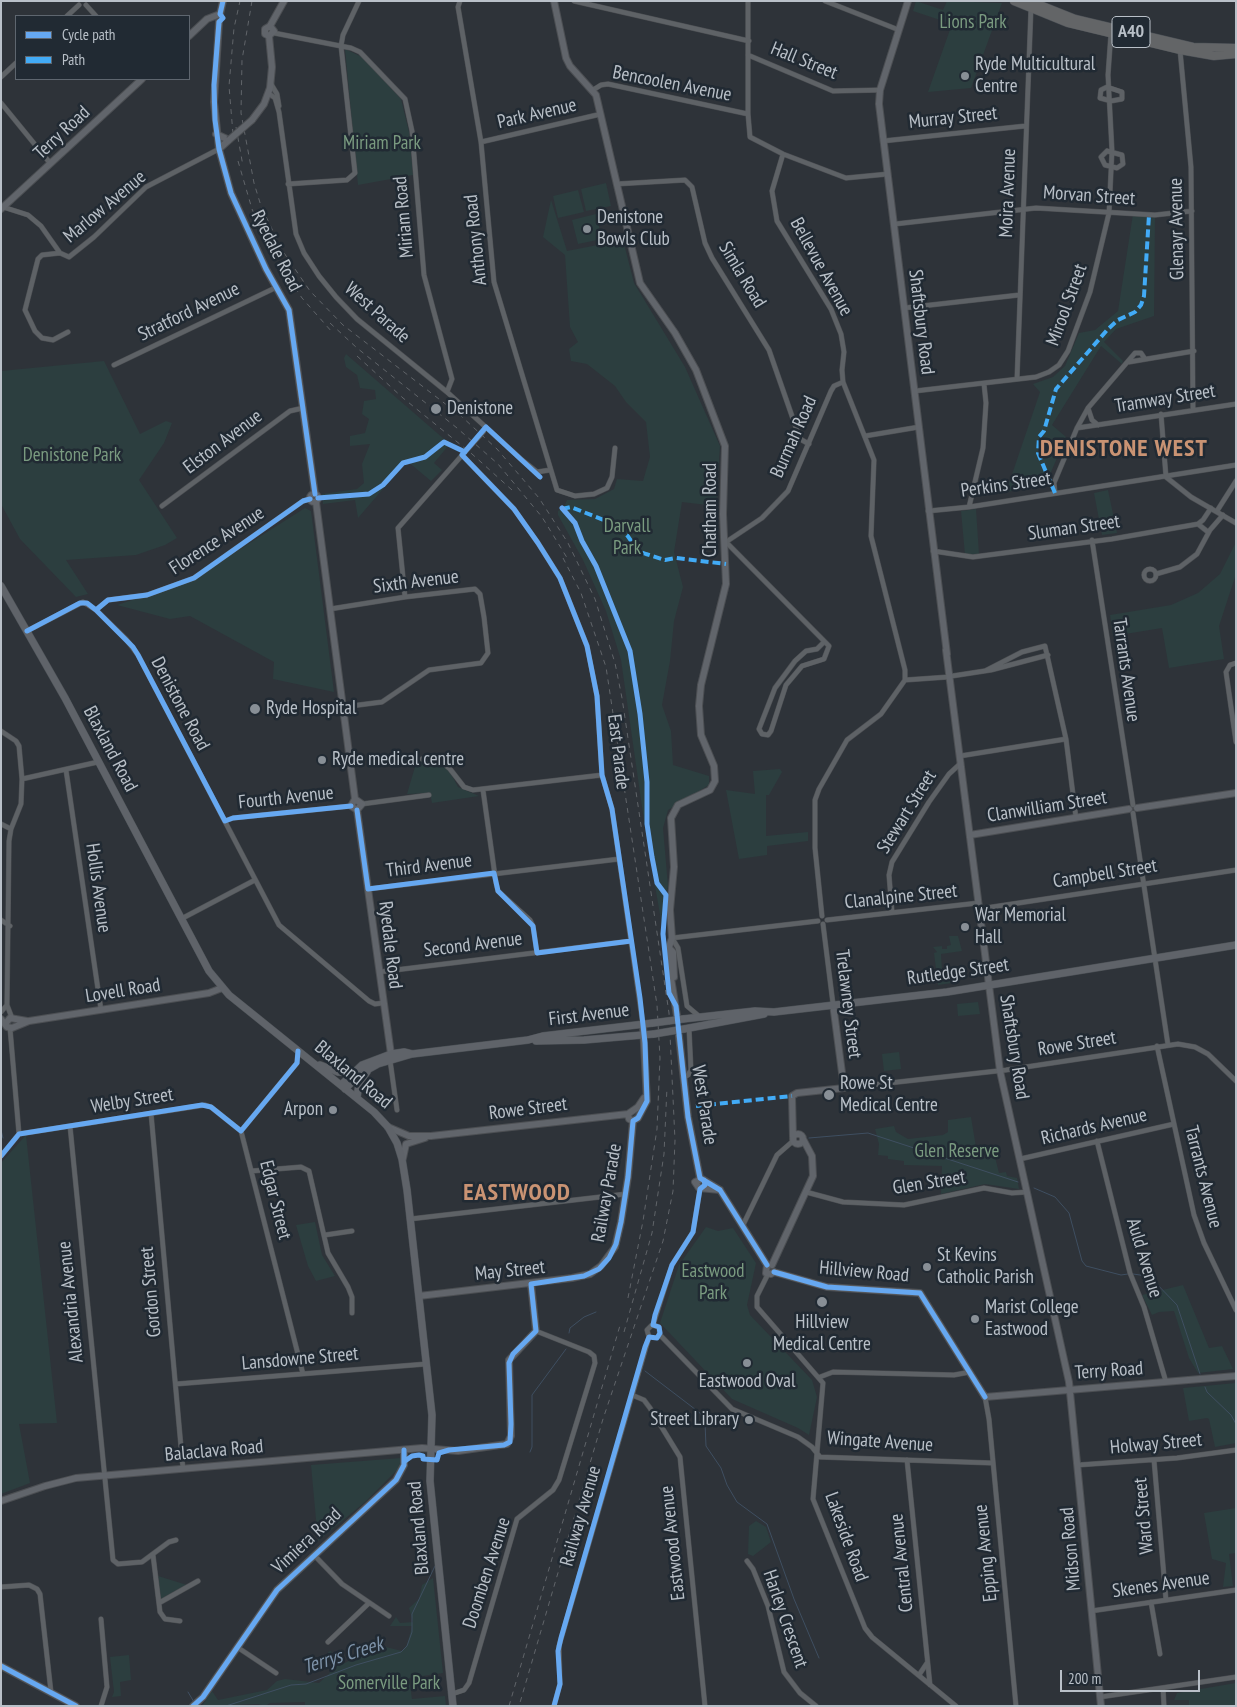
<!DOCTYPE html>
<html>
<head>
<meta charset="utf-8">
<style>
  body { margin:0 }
  #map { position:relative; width:1237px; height:1707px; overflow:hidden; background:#2e3339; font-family:"PT Sans Narrow",sans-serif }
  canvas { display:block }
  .frame { position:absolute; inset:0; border:2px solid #b9c0c8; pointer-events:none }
  .legend { position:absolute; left:15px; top:15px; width:175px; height:65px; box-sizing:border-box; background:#212a33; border:1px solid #5e666f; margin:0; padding:6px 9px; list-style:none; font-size:15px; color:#b9c0c8 }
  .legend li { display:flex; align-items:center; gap:10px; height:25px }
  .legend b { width:25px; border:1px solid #5e666f }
  .scale { position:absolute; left:1060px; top:1670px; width:140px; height:22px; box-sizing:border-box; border:2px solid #b9c0c8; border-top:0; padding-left:6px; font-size:15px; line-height:18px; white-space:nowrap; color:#b9c0c8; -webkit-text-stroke:4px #212a33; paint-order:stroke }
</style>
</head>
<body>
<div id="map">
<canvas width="1237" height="1707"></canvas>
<div class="frame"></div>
<ul class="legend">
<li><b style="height:6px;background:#66a8f1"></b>Cycle path</li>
<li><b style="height:6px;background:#42abf6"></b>Path</li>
</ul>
<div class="scale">200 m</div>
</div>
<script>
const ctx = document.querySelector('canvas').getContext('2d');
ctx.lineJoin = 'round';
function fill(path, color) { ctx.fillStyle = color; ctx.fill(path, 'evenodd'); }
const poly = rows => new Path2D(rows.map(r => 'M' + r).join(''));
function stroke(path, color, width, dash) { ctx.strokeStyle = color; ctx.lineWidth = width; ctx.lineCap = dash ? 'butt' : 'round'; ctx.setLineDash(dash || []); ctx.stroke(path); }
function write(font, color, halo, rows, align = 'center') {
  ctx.font = font + ' "PT Sans Narrow",sans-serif'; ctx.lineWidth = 5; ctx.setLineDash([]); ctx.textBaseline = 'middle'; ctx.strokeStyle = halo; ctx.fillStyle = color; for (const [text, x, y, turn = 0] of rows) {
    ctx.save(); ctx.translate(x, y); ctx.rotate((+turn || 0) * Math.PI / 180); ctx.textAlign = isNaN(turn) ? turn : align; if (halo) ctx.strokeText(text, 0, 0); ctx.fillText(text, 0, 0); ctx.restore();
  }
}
fill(poly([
  [916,1,943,10,947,1,1002,3,971,88,928,92,952,24,913,11],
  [345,49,362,57,401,99,409,132,413,175,358,185],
  [606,183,611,206,586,211,581,189],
  [578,190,584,212,558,218,553,196],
  [551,200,567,251,623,240,634,283,685,367,720,446,716,506,682,502,674,552,683,587,674,621,670,661,662,705,671,731,673,765,709,776,709,785,668,810,663,828,668,886,662,926,645,828,621,660,606,611,583,560,558,515,558,511,564,507,567,500,595,499,614,489,617,479,643,481,650,457,646,422,626,402,615,386,587,364,571,361,569,349,578,342,570,327,565,255,543,237],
  [596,214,602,239,578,244,572,220],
  [1133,214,1155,215,1154,316,1116,329,1104,342,1123,361,1122,364,1101,346,1052,425,1066,437,1045,486,1006,492,1040,392,1033,384,1053,377,1065,366,1079,333,1095,330,1118,311],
  [346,354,444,439,460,448,458,452,448,446,434,463,442,470,431,481,407,461,358,518,355,500,323,504,322,494,357,489,364,483,362,464,370,444,350,446,350,436,365,433,369,419,362,414,364,401,376,399,375,390,360,388,357,375,346,367,344,358],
  [104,361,140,434,166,421,172,423,164,443,139,480,177,538,165,545,136,555,66,560,88,594,76,597,20,539,1,504,1,371],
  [1108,490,1117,533,1102,535,1094,493],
  [305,508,311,511,334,692,273,679,274,662,190,616,170,619,117,605,190,581],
  [976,509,979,554,965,555,961,511],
  [1236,542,1236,574,1219,626,1224,659,1169,668,1162,628,1113,636,1110,615,1171,605,1198,593,1220,574],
  [417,760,443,765,450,772,458,787,479,796,432,803,430,793,407,794],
  [780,769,782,772,769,795,766,795,766,836,808,832,808,841,767,846,767,855,739,859,726,790,755,794,753,771],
  [949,936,958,936,962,951,941,954,942,971,950,971,952,983,938,985,934,953,937,952,933,947,942,946,942,949,947,949,947,946,951,945],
  [978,1002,980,1014,958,1016,957,1004],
  [899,1052,901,1069,884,1071,882,1054],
  [971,1117,978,1159,995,1157,999,1173,1006,1172,1007,1176,1017,1178,1019,1189,985,1184,941,1194,942,1166,904,1165,904,1161,888,1159,888,1156,878,1155,879,1144,875,1129,894,1126,896,1132,908,1139,943,1135,948,1132,948,1120],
  [26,1135,57,1423,19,1424,30,1483,1,1494,1,1163],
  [315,1222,322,1255,335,1276,316,1281,308,1266,296,1225],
  [706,1227,718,1231,733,1228,756,1263,747,1305,750,1315,812,1380,817,1397,809,1435,798,1428,732,1399,660,1323,679,1265],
  [1183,1285,1209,1348,1222,1346,1233,1369,1198,1373,1189,1358,1174,1311,1159,1312,1152,1315,1142,1295],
  [1236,1383,1236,1443,1215,1447,1209,1419,1207,1418,1189,1421,1183,1388],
  [401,1458,399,1468,365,1502,318,1541,311,1465],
  [1236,1508,1236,1553,1229,1554,1233,1586,1223,1587,1226,1563,1212,1559,1204,1513],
  [756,1521,766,1527,771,1542,753,1556,748,1554,749,1526],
  [158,1576,187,1585,161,1599],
  [433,1578,443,1673,409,1678,412,1699,445,1696,446,1706,305,1706,305,1702,270,1703,265,1706,258,1704,202,1706,212,1691,218,1700,267,1690,277,1681,285,1679,319,1683,335,1668,328,1652,331,1651,338,1666,351,1660,370,1643,402,1651,407,1645,412,1626,390,1626,396,1617,400,1623,413,1622,409,1608,419,1599,422,1585],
  [129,1655,131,1680,120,1682,121,1696,112,1697,114,1692,110,1657],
  [1236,1683,1236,1706,1189,1706,1189,1700,1174,1700,1177,1693]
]), '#2c3e3f');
stroke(poly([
  [1,1130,3,1138],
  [809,1138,868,1133,1018,1182],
  [1034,1188,1055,1197,1069,1213,1082,1261,1086,1266,1121,1275,1128,1274],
  [1133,1274,1147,1276,1152,1279,1177,1305,1200,1374],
  [569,1333,570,1328,584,1317,596,1312],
  [645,1371,700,1413,705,1423,706,1446,721,1468,727,1485,737,1502,767,1524,794,1599,819,1658],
  [1205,1387,1207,1392,1231,1415,1236,1424],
  [530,1452,532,1447,532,1395,566,1349],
  [188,1692,194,1702],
  [226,1706,291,1685,306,1684,356,1665,401,1652,407,1646,412,1632,412,1614,435,1566]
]), '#3f4f61', 1);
const street = poly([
  [460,1,458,7,481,142,494,282,557,490,575,496,594,494,607,488,612,477,615,448],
  [574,1,749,41],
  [748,1,748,114,750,137,783,154,846,178,888,174],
  [825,1,899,30],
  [86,5,96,16],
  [67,16,79,5],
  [274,33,351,48,360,52,405,99,412,131,424,275,452,379,447,392],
  [1180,50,1191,167,1193,409],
  [748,55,833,91,880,90],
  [1,77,16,63],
  [271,84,277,94,279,106],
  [1107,87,1122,92,1122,99,1111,101,1100,98,1101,90,1107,87],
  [593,90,601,85,608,84,748,114],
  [268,93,275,98,279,112,296,234,304,253,319,276,336,297,357,319,447,392,522,460,537,472,550,470],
  [1,103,50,163],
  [883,141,1025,126],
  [481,142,601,114],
  [1107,151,1122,155,1123,164,1117,168,1105,165,1101,157,1107,151],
  [783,154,772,191,777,221,831,309,841,334,844,352,842,370,843,382,874,460,871,536,905,670,905,680],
  [288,184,347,180,355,173,341,46,343,35,359,1],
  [616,184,685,180,692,187,705,243,712,258,769,350,800,439,809,444],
  [3,207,28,215,41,226,60,253],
  [895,224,1036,208,1155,215,1192,211],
  [904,308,1019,295],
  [68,332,53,340,42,338,35,331,25,310,38,259,42,255,60,253,69,257,94,237,146,187,219,149],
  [1129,362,1194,351],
  [114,365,277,287],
  [1017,379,1031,8],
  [915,391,1036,377,1049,372,1059,365,1068,351,1090,292,1109,213,1112,151,1108,75,1111,33],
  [1088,408,1092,420,1098,425],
  [1161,414,1166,477,1191,497,1236,523],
  [1077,428,1236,404],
  [865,436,919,427],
  [462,455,514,509,538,543,560,578,587,646,597,696,602,775,612,809,643,1025],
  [1055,493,1054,483,1077,428,1088,408,1135,353,1141,353,1145,359],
  [162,506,290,411,303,408],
  [969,507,983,448,986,403,984,384],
  [928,511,969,507,1236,465],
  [1217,511,1236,481],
  [1198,524,1208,532],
  [1092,540,1133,805],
  [933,551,973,557,1112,539,1198,524,1203,520,1211,508],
  '1144 575a6 6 0 1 1 12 0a6 6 0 1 1-12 0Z',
  [1156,574,1180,567,1197,554,1210,530,1223,515],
  [405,597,398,528,464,453],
  [330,609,405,597,475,589,480,594,484,617,488,653,481,663,429,670,382,702,343,707],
  [96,610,108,600,147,595,194,578,303,501,310,499],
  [27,631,83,602,96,610,126,639,138,655,279,925,369,1001,375,1004,383,1003],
  [824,642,817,649,806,651,795,661,775,688,759,729,762,734,768,735,771,731,786,685,802,666,824,659,829,646,726,542,762,518,788,491,831,391,834,386,843,382],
  [1236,663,1230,665,1226,672,1236,742],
  [985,671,1022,652,1045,646,1066,739,1076,818],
  [952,676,991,670,1048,655],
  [1,731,16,741,19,746,22,779,21,804,11,829,9,841,7,1005,12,1018],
  [960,756,1066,739],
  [422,759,443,763,450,769,464,787,473,790,602,775],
  [66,770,101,1010],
  [22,779,98,762],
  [483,790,496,883,498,891,530,920,533,926,537,953],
  [362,804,429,795],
  [1133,813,1168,1045],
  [225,821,233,818,351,806],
  [1,824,11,829],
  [368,889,619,859],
  [979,909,1236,870],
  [892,912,889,875,892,862,929,802,949,774,961,763],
  [822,916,815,848,815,800,819,789,847,740,881,714,905,680,948,677],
  [181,919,255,880],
  [1,920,10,926],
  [827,920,978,903],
  [823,924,833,1004],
  [379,972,631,941],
  [1,1012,7,1005],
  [700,1017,687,1006,678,948,672,938,818,921],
  [10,1028,19,1134],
  [1157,1046,1194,1215,1204,1243,1236,1310],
  [390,1060,397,1110],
  [683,1078,688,1075,691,1070,689,1028],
  [844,1088,1006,1070,1178,1044,1195,1047,1208,1054,1236,1081],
  [151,1113,183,1469],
  [70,1126,113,1560,118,1564,142,1562,169,1542,176,1540],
  [241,1131,297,1063,298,1051],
  [19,1134,205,1105,211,1107,241,1131,303,1374],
  [1097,1141,1130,1273,1144,1307,1166,1382],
  [1,1156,19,1134],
  [1020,1159,1174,1124],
  [252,1171,301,1167,309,1171,328,1253,348,1287,352,1297,352,1313],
  [806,1192,843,1202,904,1205,984,1188,1012,1193,1027,1192],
  [410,1219,626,1194],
  [743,1225,777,1155,793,1141],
  [325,1235,352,1231],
  [768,1274,757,1296,757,1307,823,1383,813,1499,865,1628,872,1637,956,1706],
  [653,1325,672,1265,693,1232,700,1189],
  [660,1335,732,1409,798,1437,812,1447,820,1457,992,1463],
  [649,1337,647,1330,652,1325,659,1327,660,1335],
  [820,1377,833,1372,954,1375,970,1372],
  [176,1384,426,1364],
  [632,1395,644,1400,650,1408,680,1457,705,1706],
  [985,1397,989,1419,1016,1706],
  [907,1460,930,1685],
  [1154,1460,1166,1600],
  [1078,1465,1177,1458,1236,1450],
  [153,1555,160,1612,165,1619,180,1621],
  [314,1555,342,1584,389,1616],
  [747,1561,753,1569,768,1606,784,1672,800,1693,816,1706],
  [1,1587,29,1585,37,1589,40,1594,51,1692],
  [1151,1602,1160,1654],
  [159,1603,198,1581],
  [1091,1611,1236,1590],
  [328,1642,369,1603],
  [237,1647,276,1673],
  [919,1675,927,1663],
  [1163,1688,1164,1706],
  [452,1694,464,1690,469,1683,517,1519,553,1490,559,1480,595,1363,594,1356,589,1352,536,1331],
  [1100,1697,1236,1677],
  [101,1706,107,1687,101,1619],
  [554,1706,560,1684,559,1646,649,1337]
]);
const secondary = poly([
  [554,1,566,58,570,66,596,95,640,283,675,333,696,370,725,446,723,514,726,584,701,685,699,706,701,735,714,766,715,781,710,790,678,805,671,818,674,867,670,910,672,938,667,953,677,1016],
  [908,1,880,90,879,104,947,654],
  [220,14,223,1],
  [219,22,214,102,219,149,231,193,266,269,289,310,315,494],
  [189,36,207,19,220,14],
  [269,36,265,34,265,29,270,26,284,1],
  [269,36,274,31,270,26],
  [252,120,264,104,270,88,272,67,269,36],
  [216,134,229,140,219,149],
  [1,209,142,79],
  '310 498a4 4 0 1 1 8 0a4 4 0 1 1-8 0Z',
  [316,502,355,799],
  [946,650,1000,1071,1069,1382,1101,1706],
  [355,799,362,804,357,810],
  [355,799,351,806,357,810],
  [1137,808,1236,793],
  [357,810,391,1054],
  [970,835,1129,809],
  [670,949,673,952,674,977],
  [1,1019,7,1027,12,1028,29,1021,209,993,222,988],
  [6,1023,10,1018,27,1021],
  [679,1036,688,1117,700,1178],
  [633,1121,638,1118,647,1101,643,1025],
  [633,1121,629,1119,628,1114,638,1107,644,1098],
  [388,1127,409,1136,431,1136,628,1114],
  '793 1139a5 5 0 1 1 10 0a5 5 0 1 1-10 0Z',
  [793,1137,792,1096,797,1093,844,1088,833,1004],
  [403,1158,406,1144,425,1138],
  [720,1190,699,1188,695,1182,702,1179,720,1190,767,1265],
  [767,1265,766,1273,771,1274,774,1272],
  [772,1265,813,1176,812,1156,803,1139],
  [774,1272,827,1287,920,1293,985,1397,1236,1376],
  [419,1296,572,1278,590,1274,601,1266,615,1247,621,1222,628,1177,633,1121],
  [1,1501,45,1486,76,1478,422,1448,458,1451,507,1444,511,1436,509,1360,536,1331,531,1284],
  [1,1666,76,1706],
  [193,1706,203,1697,277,1590,396,1480,404,1465,404,1450]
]);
const primary = poly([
  [1,586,65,698,209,971,229,995,374,1112,388,1127,397,1143,402,1159,407,1190,432,1415,430,1481,453,1706],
  [683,1019,755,1011,774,1012,947,992,1236,945],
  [684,1029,764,1014],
  [536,1041,584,1040,654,1034],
  [320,1065,338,1072,351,1073],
  [341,1085,362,1065,391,1054,404,1052,412,1054,528,1040,543,1036,653,1023],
  [345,1089,360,1074,378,1064,412,1054],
  [357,1098,359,1083,367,1072]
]);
const highway = poly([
  [1014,1,1068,23,1180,50,1214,56,1236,54],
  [1030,1,1075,19,1193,47,1236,48]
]);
stroke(street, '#4c4f53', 5.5);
stroke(secondary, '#4c4f53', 8);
stroke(primary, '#4b5055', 8);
stroke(highway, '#4a4f55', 9);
stroke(street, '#5e6266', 4.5);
stroke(secondary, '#61656b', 6);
stroke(primary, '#5f6369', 7);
stroke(highway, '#636567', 8);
stroke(poly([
  [252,1,242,60,241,113,254,183,261,206,282,250,310,291,343,325,461,416,497,449,539,498,568,543,595,599,615,663,622,698,669,1013,675,1140,673,1191,663,1241,603,1419,519,1706],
  [236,127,243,166],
  [233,134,229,86,234,28,240,1],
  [238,161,252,209,273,255,302,298,332,332],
  [330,323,357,348,457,428,498,464,542,517,569,561],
  [357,356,403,398,472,454,512,490],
  [563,558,581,593,606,667,657,1005,660,1058,657,1129,643,1221,627,1303],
  [624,1332,652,1233,664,1154,667,1087],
  [509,1706,621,1322]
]), '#61656a', 1, [5, 5]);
const streetBridge = poly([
  [465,452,484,431]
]);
const secondaryBridge = poly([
  [229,140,252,120]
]);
const primaryBridge = poly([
  [653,1023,683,1019],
  [654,1034,684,1029]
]);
stroke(streetBridge, '#4c4f53', 5.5, []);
stroke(secondaryBridge, '#4c4f53', 8, []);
stroke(primaryBridge, '#4b5055', 8, []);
stroke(streetBridge, '#5e6266', 4.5);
stroke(secondaryBridge, '#61656b', 6);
stroke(primaryBridge, '#5f6369', 7);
stroke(poly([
  [1055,493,1038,453,1039,437,1044,431,1056,389,1108,329,1118,320,1135,312,1141,305,1144,296,1149,215],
  [562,509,571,507,606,521,627,535,638,551,646,554,665,560,676,558,726,564],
  [696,1106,792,1096]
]), '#42abf6', 4, [8, 4]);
stroke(poly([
  [223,1,220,14,223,18,219,22,214,85,215,120,219,149,231,193,266,269,289,310,315,494],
  [318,498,369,494,383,485,403,463,425,457,444,442,465,452],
  [562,508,575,523,582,541,596,566,630,651,640,714,647,782,647,824,652,857,657,883,666,895,663,934,669,993,676,1006,688,1117,700,1178,720,1190,767,1265],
  [96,610,108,600,147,595,194,578,303,501,310,499],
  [27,631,80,603,87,603,96,610,133,647,138,655,225,821,233,818,351,806],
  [357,810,368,889,494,873,498,891,533,926,537,953,631,941],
  [1,1156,19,1134,202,1105,211,1107,241,1131,297,1063,298,1051],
  [774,1272,827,1287,920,1293,985,1397],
  [405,1461,412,1456,419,1455,423,1456,423,1459,437,1460,439,1453,449,1450,504,1445,510,1442,511,1424,509,1363,513,1354,536,1331,531,1284,584,1276,599,1269,609,1258,616,1244,621,1222,628,1177,633,1121,638,1118,647,1101,645,1043,640,998,612,809,602,775,597,696,587,646,560,578,538,543,514,509,462,455,486,427,540,477],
  [1,1666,76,1706],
  [193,1706,203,1697,277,1590,396,1480,404,1465,404,1450],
  [554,1706,560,1684,558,1651,561,1638,645,1347,649,1337,657,1338,660,1333,659,1327,653,1325,655,1315,672,1265,693,1232,700,1189,705,1185,704,1180]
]), '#66a8f1', 5);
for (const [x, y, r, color] of [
  [965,76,5,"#888f96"],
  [587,229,5,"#888f96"],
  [436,409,6,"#888f96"],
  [255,709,6,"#888f96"],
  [322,760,5,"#888f96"],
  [965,927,5,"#888f96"],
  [829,1095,6,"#888f96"],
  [333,1110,5,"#888f96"],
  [927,1267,5,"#888f96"],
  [822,1302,6,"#888f96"],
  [975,1319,5,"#888f96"],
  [747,1363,5,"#888f96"],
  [749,1420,5,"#888f96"]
]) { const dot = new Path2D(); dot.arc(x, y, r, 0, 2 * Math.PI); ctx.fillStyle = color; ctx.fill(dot); stroke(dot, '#212a33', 2); }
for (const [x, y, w] of [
  [1131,32,38]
]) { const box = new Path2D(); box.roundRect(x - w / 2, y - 15.5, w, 31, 4); ctx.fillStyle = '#212a33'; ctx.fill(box); stroke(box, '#b9c0c8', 1); }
write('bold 18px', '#b9c0c8', null, [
  ["A40",1131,32]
]);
write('19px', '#7a9b80', '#212a33', [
  ["Lions Park",973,23],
  ["Miriam Park",382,144],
  ["Denistone Park",72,456],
  ["Darvall",627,527],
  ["Park",627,549],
  ["Glen Reserve",957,1152],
  ["Eastwood",713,1272],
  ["Park",713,1294],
  ["Somerville Park",389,1684]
]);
write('19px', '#b9c0c8', '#212a33', [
  ["Hall Street",804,61,22],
  ["Bencoolen Avenue",672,84,11],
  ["Park Avenue",537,114,-13],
  ["Murray Street",953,118,-6],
  ["Terry Road",62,133,-43],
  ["Moira Avenue",1008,193,-88],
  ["Morvan Street",1089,196,4],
  ["Marlow Avenue",105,207,-40],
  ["Miriam Road",404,217,-95],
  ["Glenayr Avenue",1177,229,-91],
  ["Anthony Road",476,240,-96],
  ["Ryedale Road",276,251,63],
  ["Bellevue Avenue",821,267,61],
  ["Simla Road",742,275,59],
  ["Mirool Street",1067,305,-70],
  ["Stratford Avenue",189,312,-26],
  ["West Parade",377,313,42],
  ["Shaftsbury Road",921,322,83],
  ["Tramway Street",1165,399,-9],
  ["Burmah Road",794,437,-66],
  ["Elston Avenue",223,442,-37],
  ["Perkins Street",1006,485,-8],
  ["Chatham Road",711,510,-90],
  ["Sluman Street",1074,528,-8],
  ["Florence Avenue",217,541,-33],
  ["Sixth Avenue",416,582,-7],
  ["Tarrants Avenue",1126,670,82],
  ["Denistone Road",180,704,62],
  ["Blaxland Road",110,749,62],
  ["East Parade",618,752,83],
  ["Fourth Avenue",286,798,-6],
  ["Clanwilliam Street",1047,807,-9],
  ["Stewart Street",907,812,-58],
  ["Third Avenue",429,866,-7],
  ["Campbell Street",1105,874,-9],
  ["Hollis Avenue",98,888,82],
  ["Clanalpine Street",901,897,-6],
  ["Ryedale Road",390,945,83],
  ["Second Avenue",473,945,-7],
  ["Rutledge Street",958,972,-8],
  ["Lovell Road",123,991,-9],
  ["Trelawney Street",848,1004,83],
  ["First Avenue",589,1015,-7],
  ["Rowe Street",1077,1044,-9],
  ["Shaftsbury Road",1014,1047,81],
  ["Blaxland Road",353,1075,40],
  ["Welby Street",132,1101,-9],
  ["West Parade",704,1105,81],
  ["Rowe Street",528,1109,-7],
  ["Richards Avenue",1094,1127,-13],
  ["Tarrants Avenue",1203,1177,76],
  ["Glen Street",929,1183,-9],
  ["Railway Parade",607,1193,-80],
  ["Edgar Street",275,1200,76],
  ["Auld Avenue",1144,1258,73],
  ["May Street",510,1271,-6],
  ["Hillview Road",864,1272,5],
  ["Gordon Street",151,1292,-95],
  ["Alexandria Avenue",71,1302,-96],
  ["Lansdowne Street",300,1359,-5],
  ["Terry Road",1109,1371,-4],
  ["Wingate Avenue",880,1442,4],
  ["Holway Street",1156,1444,-5],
  ["Balaclava Road",214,1451,-5],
  ["Railway Avenue",581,1516,-74],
  ["Ward Street",1144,1516,-95],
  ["Blaxland Road",419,1528,-95],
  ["Lakeside Road",846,1537,70],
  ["Vimiera Road",307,1541,-43],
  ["Eastwood Avenue",673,1543,-96],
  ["Midson Road",1071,1549,-95],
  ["Epping Avenue",986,1553,-96],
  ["Central Avenue",902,1563,-96],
  ["Doomben Avenue",487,1573,-72],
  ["Skenes Avenue",1161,1585,-8],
  ["Harley Crescent",785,1619,71]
]);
write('19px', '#b9c0c8', '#212a33', [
  ["Ryde Multicultural",975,65],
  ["Centre",975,87],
  ["Denistone",597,218],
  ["Bowls Club",597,240],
  ["Denistone",447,409],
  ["Ryde Hospital",266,709],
  ["Ryde medical centre",332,760],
  ["War Memorial",975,916],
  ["Hall",975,938],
  ["Rowe St",840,1084],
  ["Medical Centre",840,1106],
  ["Arpon",323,1110,"right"],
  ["St Kevins",937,1256],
  ["Catholic Parish",937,1278],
  ["Marist College",985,1308],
  ["Eastwood",985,1330],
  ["Hillview",822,1323,"center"],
  ["Medical Centre",822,1345,"center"],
  ["Eastwood Oval",747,1382,"center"],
  ["Street Library",739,1420,"right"]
], 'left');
write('italic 20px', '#7d92a8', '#212a33', [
  ["Terrys Creek",343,1656,-17]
]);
ctx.letterSpacing = '1px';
write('bold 24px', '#c99373', '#212a33', [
  ["DENISTONE WEST",1124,449],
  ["EASTWOOD",517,1193]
]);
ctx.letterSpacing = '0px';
</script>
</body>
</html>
